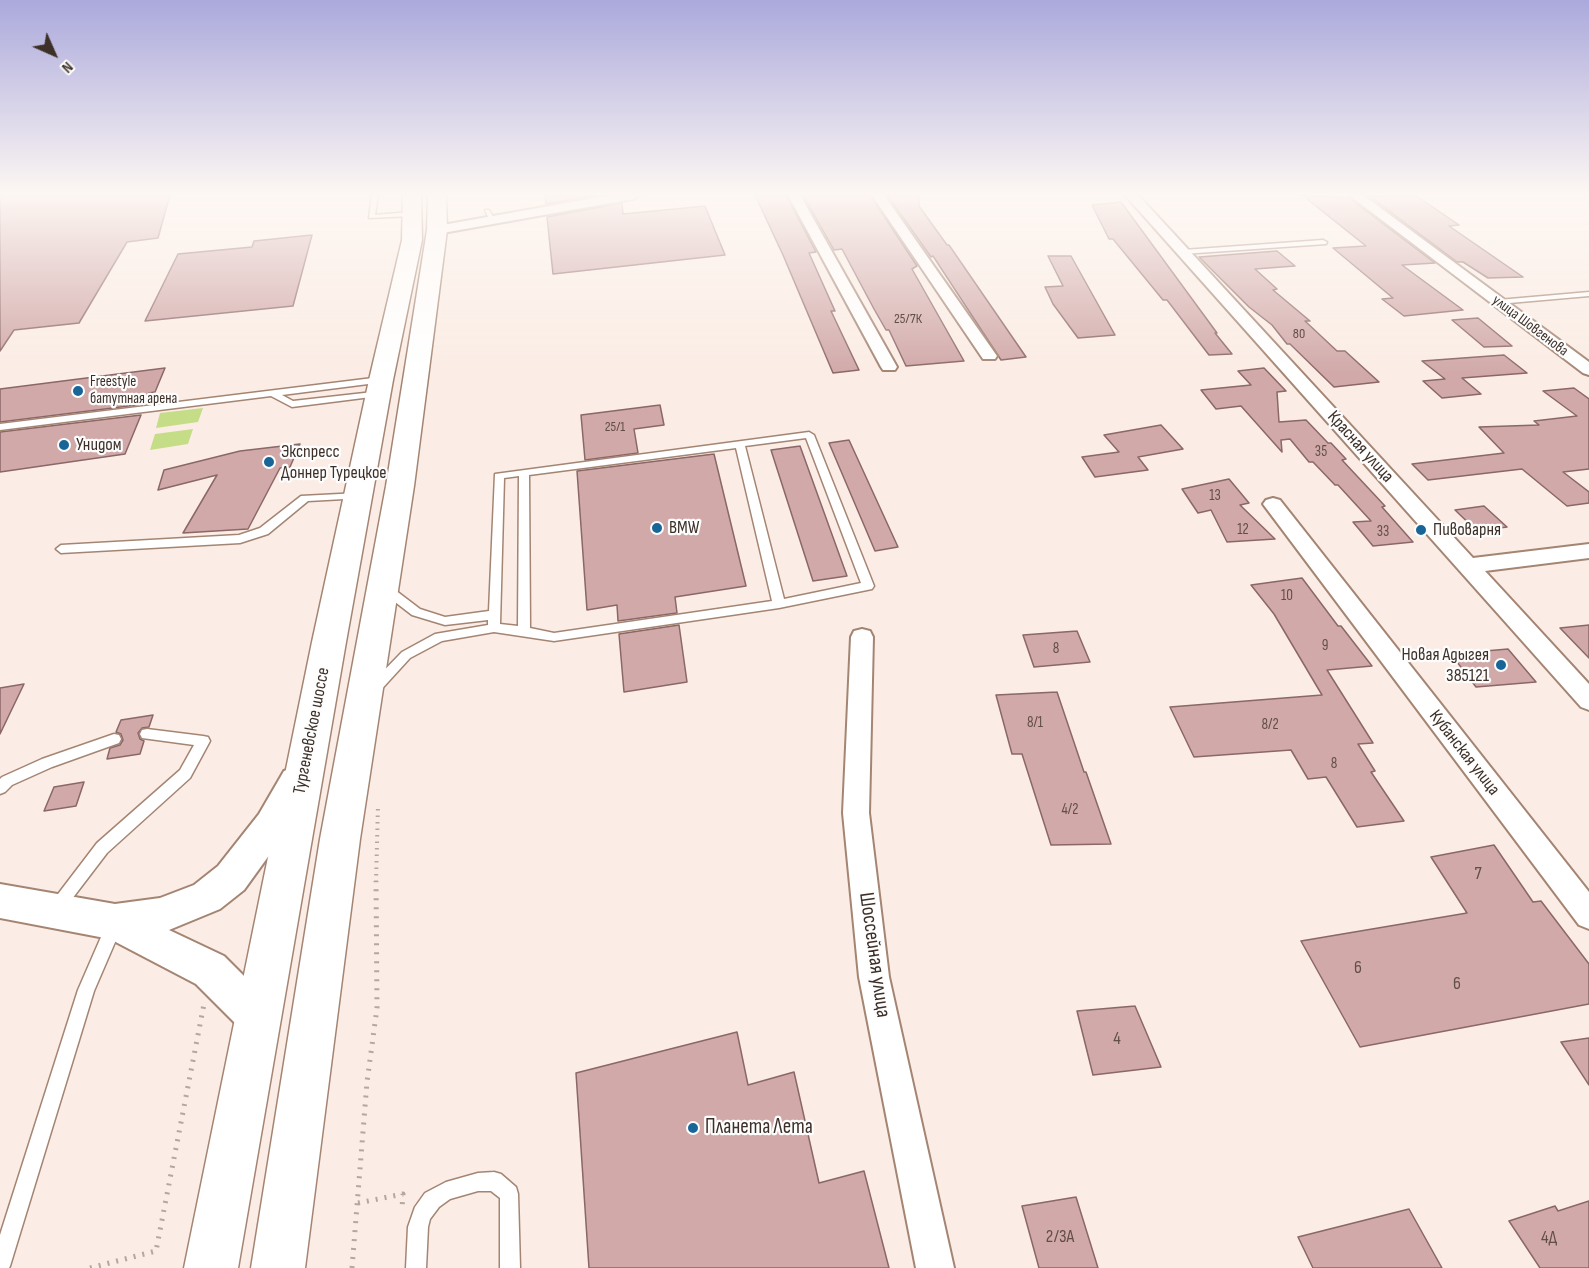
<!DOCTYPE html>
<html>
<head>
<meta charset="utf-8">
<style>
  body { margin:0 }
  #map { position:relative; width:1589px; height:1268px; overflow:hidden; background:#fbede5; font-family:"Sofia Sans Condensed",sans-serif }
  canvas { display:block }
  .north { position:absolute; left:24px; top:24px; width:60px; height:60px; -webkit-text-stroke:4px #fdfdfd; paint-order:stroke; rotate:135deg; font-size:16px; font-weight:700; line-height:24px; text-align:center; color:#3d3028 }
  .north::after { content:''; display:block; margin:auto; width:21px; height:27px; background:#3d3028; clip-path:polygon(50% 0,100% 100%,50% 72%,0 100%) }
</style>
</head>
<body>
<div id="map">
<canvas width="1589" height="1268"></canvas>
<div class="north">N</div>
</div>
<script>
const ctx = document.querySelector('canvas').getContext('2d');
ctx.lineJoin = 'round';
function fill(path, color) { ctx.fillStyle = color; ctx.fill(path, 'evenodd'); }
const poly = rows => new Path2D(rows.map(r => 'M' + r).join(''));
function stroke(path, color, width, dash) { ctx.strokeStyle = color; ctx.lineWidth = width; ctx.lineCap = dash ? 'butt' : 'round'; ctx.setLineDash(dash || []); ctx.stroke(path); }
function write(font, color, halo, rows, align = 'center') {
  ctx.font = font + ' "Sofia Sans Condensed",sans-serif'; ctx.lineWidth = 4.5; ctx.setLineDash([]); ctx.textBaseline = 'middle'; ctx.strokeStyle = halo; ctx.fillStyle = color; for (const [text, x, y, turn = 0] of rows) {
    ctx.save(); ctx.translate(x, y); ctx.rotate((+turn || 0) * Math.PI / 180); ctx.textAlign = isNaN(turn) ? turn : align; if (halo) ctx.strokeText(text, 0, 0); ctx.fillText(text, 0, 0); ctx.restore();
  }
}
fill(poly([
  [203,408,198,422,156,428,160,413],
  [193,429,188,444,150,450,155,434]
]), '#c6dd87');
const building = poly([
  [0,195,170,195,158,238,127,242,79,323,14,330,0,351,0,195],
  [545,195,597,195,546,204,545,195],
  [755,195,786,195,816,252,809,253,835,311,831,311,859,370,833,373,783,255,755,195],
  [803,195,870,195,917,266,912,269,964,361,906,366,889,330,886,330,874,309,842,249,834,250,803,195],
  [887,195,919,195,919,206,947,245,949,245,1026,357,1001,360,933,256,931,257,887,195],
  [1302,195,1349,198,1435,263,1402,265,1463,310,1404,316,1382,299,1393,298,1333,248,1366,246,1302,195],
  [1415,195,1459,225,1449,226,1523,277,1488,278,1463,262,1457,262,1369,196,1415,195],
  [1121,202,1217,333,1215,333,1232,354,1209,355,1167,300,1163,300,1113,239,1109,239,1092,205,1121,202],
  [622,203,623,214,705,206,725,255,553,274,547,217,622,203],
  [312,235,293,306,145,321,178,254,252,247,254,241,312,235],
  [1277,251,1295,266,1255,269,1277,289,1273,290,1310,321,1305,321,1337,351,1345,351,1379,382,1334,387,1290,344,1287,344,1272,325,1249,307,1199,257,1277,251],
  [1048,256,1071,256,1115,335,1078,338,1053,304,1045,287,1063,286,1048,256],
  [1478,318,1512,346,1484,347,1452,320,1478,318],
  [1504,355,1527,373,1462,378,1481,394,1442,398,1423,381,1445,379,1422,361,1504,355],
  [165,368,155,392,149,393,145,404,0,422,0,389,165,368],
  [1264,368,1286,391,1277,392,1279,422,1306,420,1328,443,1331,443,1346,459,1342,460,1385,506,1382,507,1413,542,1373,546,1353,522,1371,521,1338,485,1335,485,1313,462,1309,462,1290,439,1281,440,1282,452,1241,406,1216,409,1201,390,1251,385,1238,371,1264,368],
  [1574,388,1589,399,1589,469,1563,472,1589,492,1589,503,1567,506,1522,469,1428,480,1412,464,1504,453,1479,427,1539,425,1534,421,1577,416,1543,391,1574,388],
  [660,405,664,425,634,429,638,453,585,460,581,415,660,405],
  [141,415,125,454,0,472,0,432,141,415],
  [1161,425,1183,449,1138,457,1148,470,1095,477,1082,457,1119,452,1104,435,1161,425],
  [849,440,898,547,875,551,829,443,849,440],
  [300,444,290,467,280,468,248,529,183,533,217,475,158,490,164,470,240,451,300,444],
  [800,446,847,576,813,581,771,450,800,446],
  [714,454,746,586,675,597,677,613,618,621,617,605,587,610,577,471,714,454],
  [1229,479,1249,503,1240,505,1275,539,1227,542,1211,510,1198,513,1182,489,1229,479],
  [1484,506,1507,527,1477,531,1455,510,1484,506],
  [1302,578,1338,626,1341,626,1372,666,1327,670,1373,743,1358,744,1375,771,1371,772,1404,821,1357,827,1326,777,1308,779,1291,750,1194,757,1170,707,1322,695,1274,614,1251,585,1302,578],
  [679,625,687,682,624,692,619,634,679,625],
  [1589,625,1589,658,1560,628,1589,625],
  [1077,631,1090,662,1034,667,1023,635,1077,631],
  [1508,649,1536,682,1476,687,1451,654,1508,649],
  [24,684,0,734,0,688,24,684],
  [1057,692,1084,772,1086,772,1111,844,1051,845,1022,754,1012,754,996,695,1057,692],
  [153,715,149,727,142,728,138,733,140,739,144,741,140,754,107,759,110,748,120,745,123,740,121,734,116,732,121,720,153,715],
  [84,782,76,806,44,811,54,787,84,782],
  [1494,845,1533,902,1541,901,1589,964,1589,1004,1360,1047,1301,941,1467,913,1431,857,1494,845],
  [1135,1006,1161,1067,1093,1075,1077,1011,1135,1006],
  [737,1032,748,1085,794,1072,819,1183,864,1171,889,1268,589,1268,576,1073,737,1032],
  [1589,1038,1589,1085,1561,1042,1589,1038],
  [1076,1197,1098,1268,1039,1268,1022,1206,1076,1197],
  [1589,1201,1589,1268,1540,1268,1509,1221,1555,1206,1558,1211,1589,1201],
  [1409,1209,1442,1268,1313,1268,1298,1237,1409,1209]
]);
fill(building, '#d1a9a9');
stroke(building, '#8b6767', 1.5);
const service = poly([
  [372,195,378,195,375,215,411,212,414,214,411,216,369,218,372,195],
  [485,210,489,210,495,220,494,221,490,221,485,210],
  [1323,240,1327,242,1326,244,1183,254,1179,252,1183,250,1323,240],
  [1589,292,1589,296,1498,304,1494,302,1498,300,1589,292],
  [381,377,384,378,384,382,282,395,293,401,382,391,382,395,379,396,292,407,271,396,0,430,0,424,381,377],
  [809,432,814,435,874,586,872,589,779,608,554,641,494,632,442,641,410,658,378,693,370,693,368,689,370,685,402,652,435,634,488,625,488,620,445,625,412,615,386,595,382,586,384,583,392,583,395,590,420,609,445,617,489,611,495,474,809,432],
  [806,438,861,583,784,599,745,446,806,438],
  [736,448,772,601,554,633,530,628,529,475,736,448],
  [519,476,518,626,500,624,504,478,519,476],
  [359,493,363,494,364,496,363,498,308,501,268,534,240,543,61,553,56,549,61,545,239,535,260,528,301,496,359,493],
  [147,729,203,736,208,737,210,741,190,778,107,853,62,912,57,914,52,912,49,907,52,902,97,843,180,770,194,745,142,738,140,734,142,730,147,729],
  [114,734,119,735,121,739,119,743,52,767,12,785,5,792,0,794,0,779,2,777,42,759,114,734],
  [114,918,120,921,122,926,94,991,10,1266,9,1268,0,1268,0,1235,78,990,108,921,114,918],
  [494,1172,501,1174,516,1187,518,1194,520,1268,500,1268,500,1198,491,1191,478,1191,450,1199,439,1207,430,1219,428,1227,426,1268,406,1268,408,1227,415,1207,425,1193,446,1182,478,1173,494,1172]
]);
const minor = poly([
  [611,195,639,195,633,199,437,234,430,230,437,226,611,195],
  [788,195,800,195,897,367,895,370,883,370,881,367,788,195],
  [872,195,884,195,997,356,995,359,983,359,872,195],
  [1125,195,1138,195,1473,558,1589,544,1589,558,1485,571,1589,684,1589,710,1581,707,1125,195],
  [1349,195,1363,195,1589,362,1589,375,1583,373,1349,195],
  [1273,498,1280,500,1589,892,1589,929,1579,925,1266,508,1263,504,1266,500,1273,498],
  [862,629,870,631,873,637,869,813,889,977,954,1268,916,1268,859,977,843,813,851,637,854,631,862,629]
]);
const tertiary = poly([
  [296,767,308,771,312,781,283,836,244,890,220,909,169,930,224,956,272,1004,278,1018,272,1032,258,1038,244,1032,196,984,110,939,0,918,0,884,115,904,160,898,194,885,218,866,259,814,284,771,296,767]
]);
const trunk = poly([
  [403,195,421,195,422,240,393,380,346,642,238,1268,184,1268,312,642,369,380,402,240,403,195],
  [428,195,446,195,447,230,414,486,360,839,305,1268,251,1268,320,839,386,486,427,230,428,195]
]);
stroke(service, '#a48573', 3);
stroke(minor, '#a48573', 4);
stroke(tertiary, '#a48573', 4);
stroke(trunk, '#a48573', 3);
stroke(poly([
  [376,882,378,805]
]), '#b4a79f', 4, [1.5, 5]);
stroke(poly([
  [358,1203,403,1194,402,1208],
  [90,1268,156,1251,204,1004],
  [352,1268,367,1082,377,1008,376,881]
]), '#b4a79f', 5, [2, 7]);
fill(service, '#fff');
fill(minor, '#fff');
fill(tertiary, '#fff');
fill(trunk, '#fff');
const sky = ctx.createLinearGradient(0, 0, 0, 373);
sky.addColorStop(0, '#aba9dc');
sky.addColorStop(0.52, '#fdf7f3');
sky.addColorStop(1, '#fdf7f300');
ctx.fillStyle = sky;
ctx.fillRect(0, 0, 1589, 373);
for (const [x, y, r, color] of [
  [78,391,6,"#186598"],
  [64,445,6,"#186598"],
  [269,462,6,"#186598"],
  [657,528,6,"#186598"],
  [1421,530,6,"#186598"],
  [1501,665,6,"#186598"],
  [693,1128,6,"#186598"]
]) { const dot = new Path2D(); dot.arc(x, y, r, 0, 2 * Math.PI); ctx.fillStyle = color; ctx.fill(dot); stroke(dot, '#fdfdfd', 2); }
write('14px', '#624e48', null, [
  ["25/7К",908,319],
  ["80",1299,334],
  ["25/1",615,427]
]);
write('15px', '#3d3028', '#fdfdfd', [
  ["улица Шовгенова",1530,326,37]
]);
write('15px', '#3d3028', '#fdfdfd', [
  ["Freestyle",90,382],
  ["батутная арена",90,399]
], 'left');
write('15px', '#624e48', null, [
  ["35",1321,452],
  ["13",1215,496],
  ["12",1243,530],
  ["33",1383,532],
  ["10",1287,596],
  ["9",1325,646],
  ["8",1056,649],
  ["8/1",1035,723],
  ["8/2",1270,725],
  ["8",1334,764],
  ["4/2",1070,810]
]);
write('18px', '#3d3028', '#fdfdfd', [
  ["Унидом",76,445],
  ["Экспресс",281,452],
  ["Доннер Турецкое",281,473],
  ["BMW",669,528],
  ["Пивоварня",1433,530],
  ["Новая Адыгея",1489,655,"right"],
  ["385121",1489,676,"right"]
], 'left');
write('18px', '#3d3028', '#fdfdfd', [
  ["Красная улица",1360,447,48],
  ["Тургеневское шоссе",312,731,-79],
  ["Кубанская улица",1464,753,52]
]);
write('18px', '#624e48', null, [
  ["7",1478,874],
  ["6",1358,968],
  ["6",1457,984],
  ["4",1117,1039],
  ["2/3А",1060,1237],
  ["4Д",1549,1238]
]);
write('21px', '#3d3028', '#fdfdfd', [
  ["Шоссейная улица",874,955,82]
]);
write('21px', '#3d3028', '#fdfdfd', [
  ["Планета Лета",705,1128]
], 'left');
</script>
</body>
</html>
